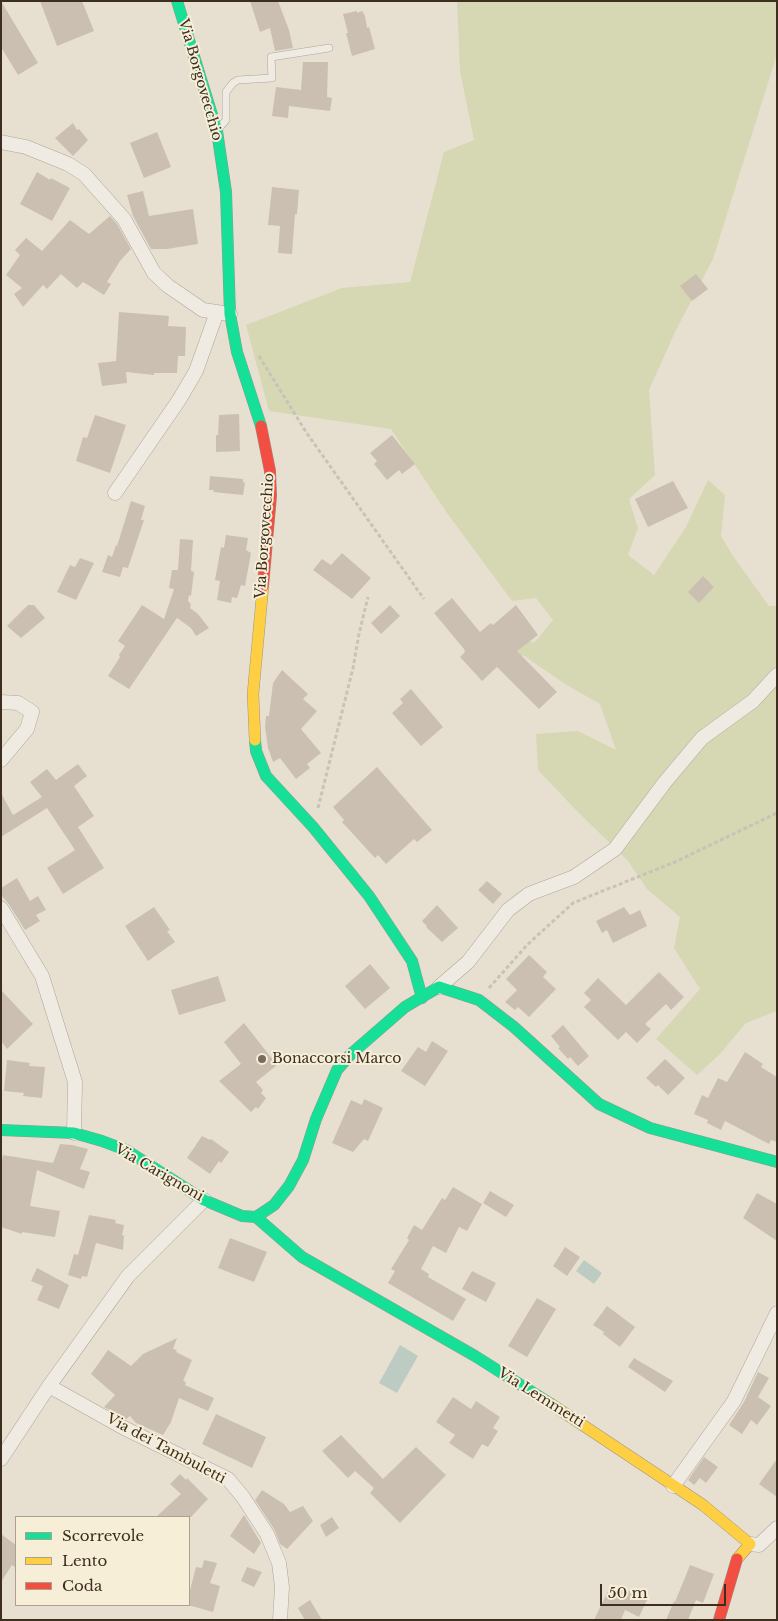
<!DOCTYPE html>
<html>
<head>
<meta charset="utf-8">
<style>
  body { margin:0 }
  #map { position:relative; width:778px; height:1621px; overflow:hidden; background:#e7e0d1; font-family:"Libre Baskerville",serif }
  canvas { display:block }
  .frame { position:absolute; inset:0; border:2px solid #3d2e20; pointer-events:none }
  .legend { position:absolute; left:15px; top:1516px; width:175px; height:90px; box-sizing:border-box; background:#f7eed8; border:1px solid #ada18e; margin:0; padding:6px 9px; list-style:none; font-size:15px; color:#3d2e20 }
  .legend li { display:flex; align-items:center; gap:10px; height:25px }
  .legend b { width:25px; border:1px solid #ada18e }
  .scale { position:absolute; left:600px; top:1584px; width:126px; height:22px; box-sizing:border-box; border:2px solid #3d2e20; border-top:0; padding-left:6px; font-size:15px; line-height:18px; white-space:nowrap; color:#3d2e20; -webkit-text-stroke:4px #f7eed8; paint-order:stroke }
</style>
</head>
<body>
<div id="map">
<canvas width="778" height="1621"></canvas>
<div class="frame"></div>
<ul class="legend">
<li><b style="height:6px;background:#16e098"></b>Scorrevole</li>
<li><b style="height:6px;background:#ffcf43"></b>Lento</li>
<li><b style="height:6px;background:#f24e42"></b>Coda</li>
</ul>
<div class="scale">50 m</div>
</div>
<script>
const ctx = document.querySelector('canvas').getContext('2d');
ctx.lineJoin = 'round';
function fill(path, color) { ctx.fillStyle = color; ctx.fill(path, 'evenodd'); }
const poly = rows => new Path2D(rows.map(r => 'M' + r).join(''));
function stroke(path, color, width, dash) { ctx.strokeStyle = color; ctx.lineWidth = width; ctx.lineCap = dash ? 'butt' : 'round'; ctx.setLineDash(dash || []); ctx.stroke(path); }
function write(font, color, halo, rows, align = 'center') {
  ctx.font = font + ' "Libre Baskerville",serif'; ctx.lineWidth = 4; ctx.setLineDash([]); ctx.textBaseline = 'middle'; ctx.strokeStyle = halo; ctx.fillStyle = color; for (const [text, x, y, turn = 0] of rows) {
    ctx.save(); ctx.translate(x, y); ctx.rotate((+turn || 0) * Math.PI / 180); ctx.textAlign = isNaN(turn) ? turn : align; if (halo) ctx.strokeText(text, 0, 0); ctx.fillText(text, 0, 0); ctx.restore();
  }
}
fill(poly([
  [457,1,777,1,777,54,713,259,675,332,649,390,655,475,629,499,638,528,628,555,654,575,686,527,708,480,725,495,721,536,733,556,769,606,777,606,777,1011,746,1023,719,1055,697,1075,656,1039,700,989,674,948,680,917,647,889,628,861,576,810,538,770,536,734,578,731,616,750,600,704,565,684,523,655,514,664,517,641,535,642,553,620,536,598,512,601,447,513,391,429,269,411,246,325,342,288,410,282,444,152,474,140,460,71]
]), '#d6d7b3');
fill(poly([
  [584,1260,602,1273,594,1284,576,1271],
  [400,1345,418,1356,397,1393,379,1383]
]), '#bcccc2');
fill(poly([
  [1,1,38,63,18,75,1,47],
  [40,1,82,1,94,31,57,46],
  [250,1,278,1,289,30,293,48,275,51,270,28,260,32],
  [357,11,357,13,362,11,365,16,367,28,369,27,375,49,352,56,346,33,348,33,343,14],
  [303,62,328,62,327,97,332,98,330,111,289,106,288,118,272,116,276,87,301,90],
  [73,123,77,130,79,129,88,140,73,156,55,138],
  [157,132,171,167,144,178,130,143],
  [37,172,50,180,51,178,70,188,52,221,20,204],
  [272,187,299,190,297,214,295,214,292,254,278,253,280,226,268,225],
  [143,191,149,216,193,209,198,244,167,249,151,249,133,216,127,195],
  [110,216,117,224,131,249,120,261,107,282,111,284,104,295,83,282,77,288,61,274,47,289,43,285,23,307,14,294,22,288,6,275,20,255,15,250,26,238,42,251,70,220,89,234],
  [696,274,708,289,692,301,680,286],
  [119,312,169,316,168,326,186,327,185,356,178,356,177,373,154,373,154,375,126,372,127,383,102,386,98,363,116,361],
  [239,414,240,451,216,452,216,435,218,435,219,415],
  [95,415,126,425,110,473,76,461,83,437,87,438],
  [392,435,415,464,402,474,399,470,387,480,374,464,377,461,370,453],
  [210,476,243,479,243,482,245,483,243,495,213,492,214,490,209,490],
  [673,481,688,508,648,527,635,499],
  [131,501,145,506,141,520,144,520,128,568,123,567,120,577,102,572,108,555,112,557,116,545,117,546],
  [226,535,248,538,246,550,251,553,245,586,241,585,237,598,232,597,231,603,217,600,220,581,215,580,221,547,224,548],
  [180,539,193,540,191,571,194,572,191,596,189,595,188,601,191,604,190,608,198,614,209,628,196,636,191,628,177,618,129,689,108,676,120,657,119,655,125,646,118,641,142,605,164,619,174,589,169,588,172,570,178,570],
  [342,553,371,578,352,599,313,570,322,559,331,565],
  [80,558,94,563,76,600,57,592,70,565,75,567],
  [703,576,714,587,699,603,688,592],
  [452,598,480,632,491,623,493,625,516,605,538,635,517,651,557,692,539,709,497,667,482,681,460,657,465,652,464,649,434,613],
  [28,605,34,605,45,618,21,638,7,626],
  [390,605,400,616,381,634,371,623],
  [282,670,308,694,303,699,317,711,301,729,321,753,307,764,310,768,296,779,280,758,273,762,268,748,265,726,266,716,269,716,273,683],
  [411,689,443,727,421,746,392,713,403,703,400,699],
  [78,764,87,776,74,786,94,816,78,827,104,868,63,894,47,868,75,850,47,808,1,837,1,793,13,815,42,797,30,782,47,769,56,780],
  [377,767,432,830,417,842,414,839,386,864,378,855,375,858,342,822,344,820,333,807],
  [17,878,30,901,38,896,46,910,36,915,40,921,25,930,8,903,1,895,1,888],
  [487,881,502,894,493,904,478,890],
  [437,905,458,928,442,942,426,927,427,926,422,921],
  [154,907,170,930,167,931,175,942,148,961,125,926],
  [624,907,630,915,640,910,647,926,613,943,607,930,602,933,596,921],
  [529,955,547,972,543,977,556,989,529,1017,518,1007,515,1010,505,1002,517,990,506,979],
  [370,964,390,988,365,1009,345,986],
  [659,972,684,997,671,1010,666,1004,645,1024,651,1029,637,1043,626,1032,618,1040,584,1007,591,1000,584,993,598,978,626,1005],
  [218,976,226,1001,179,1015,171,990],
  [1,990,33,1024,7,1049,1,1041],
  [244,1023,277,1065,256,1082,263,1090,261,1093,266,1098,258,1109,256,1107,251,1112,219,1081,241,1064,224,1042],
  [563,1025,589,1056,578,1066,570,1057,568,1059,558,1048,560,1047,551,1036],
  [432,1041,448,1051,425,1086,401,1071,418,1047,426,1052],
  [745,1052,763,1064,761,1067,777,1077,777,1142,771,1140,769,1144,725,1121,721,1130,707,1123,708,1120,694,1114,702,1095,708,1098,718,1078,727,1082],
  [665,1059,685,1078,668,1095,658,1085,656,1087,646,1078],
  [7,1060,30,1063,29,1066,45,1067,42,1098,23,1096,24,1093,4,1091],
  [364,1099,383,1108,368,1141,364,1139,353,1152,332,1143,351,1100,362,1105],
  [202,1136,210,1140,211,1139,229,1152,221,1163,219,1161,210,1174,187,1158],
  [60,1144,72,1145,88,1149,80,1169,90,1172,84,1189,37,1170,30,1206,60,1211,55,1237,22,1232,22,1234,1,1227,1,1167,3,1155,53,1163],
  [453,1187,482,1204,467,1231,459,1227,446,1253,433,1246,421,1269,429,1274,428,1277,466,1299,453,1321,388,1283,395,1271,391,1269,409,1240,407,1238,414,1225,422,1230,442,1198,445,1200],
  [490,1191,514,1205,506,1217,483,1203],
  [757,1193,777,1204,777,1241,743,1218],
  [89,1215,116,1220,115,1223,124,1225,122,1235,124,1236,123,1250,96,1243,87,1277,82,1276,81,1279,68,1275,74,1254,78,1255],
  [230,1238,267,1252,254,1282,218,1268],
  [565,1247,580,1257,567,1276,553,1266],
  [37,1268,69,1285,59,1309,37,1300,43,1286,31,1281],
  [472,1271,496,1283,486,1302,462,1289],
  [537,1298,556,1309,527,1357,508,1346],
  [607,1306,635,1327,620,1347,603,1334,604,1332,593,1325],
  [177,1338,173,1349,177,1350,176,1352,192,1360,183,1381,186,1382,185,1385,214,1398,208,1411,179,1398,171,1422,163,1435,136,1423,130,1416,126,1419,104,1407,115,1395,91,1374,108,1350,131,1366,143,1354],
  [634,1358,673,1381,665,1392,628,1367],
  [758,1372,769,1378,758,1397,771,1406,757,1425,751,1420,742,1434,729,1425,744,1402],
  [453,1397,471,1409,476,1401,500,1417,493,1428,498,1431,488,1447,482,1444,473,1459,449,1443,455,1435,436,1422],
  [216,1414,266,1437,252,1468,202,1444],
  [341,1435,383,1479,416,1447,446,1475,400,1523,370,1493,374,1488,355,1471,348,1478,322,1451],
  [704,1457,718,1467,706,1483,700,1478,694,1485,688,1480],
  [777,1459,777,1497,759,1484],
  [180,1474,186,1480,187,1478,208,1499,191,1517,156,1517,181,1494,170,1484],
  [262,1490,284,1504,290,1512,303,1506,313,1521,287,1549,280,1544,274,1529,255,1500],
  [244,1515,261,1543,254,1554,230,1536],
  [332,1517,339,1528,326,1537,320,1525],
  [1,1534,16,1545,16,1568,12,1565,1,1582],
  [204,1560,217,1563,210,1583,220,1586,213,1612,188,1605,189,1594,196,1567,202,1568],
  [690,1565,714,1574,703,1603,696,1600,688,1620,666,1620,674,1601,675,1602],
  [247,1567,262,1572,254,1587,241,1581],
  [619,1586,647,1600,639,1617,625,1610,621,1620,594,1620,610,1587,617,1590],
  [310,1600,322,1620,305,1620,299,1610,298,1608]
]), '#cbbfb2');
const lane = poly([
  [219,128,226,120,226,92,233,83,238,80,272,78,271,57,329,48]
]);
const street = poly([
  [1,142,26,147,68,164,84,174,124,219,154,273,168,286,203,310,230,314],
  [115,493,179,400,196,371,217,312],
  [1,702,18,703,32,712,27,729,1,760],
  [1,908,42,976,75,1082,74,1133],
  [439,987,468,962,508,910,529,894,574,877,615,849,665,782,702,738,753,701,777,675],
  [49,1386,124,1428,228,1479,243,1497,267,1534,279,1563,282,1587,280,1620],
  [1,1459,49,1386,128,1276,204,1200],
  [673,1486,734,1401,777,1313],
  [750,1544,759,1545,777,1528]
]);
const fast = poly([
  [177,1,217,131,226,192,230,314,237,352,261,426],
  [255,740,256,751,266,776,313,827,369,896,412,961,422,998],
  [1,1130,74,1133,102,1141,126,1150,204,1200,242,1216,256,1217],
  [256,1217,274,1205,289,1186,303,1160,316,1119,337,1070,351,1054,405,1007,439,987,479,1000,514,1027,599,1104,650,1128,777,1162],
  [256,1217,302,1257,475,1356,551,1404]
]);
const slow = poly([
  [255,740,253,694,263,586],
  [551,1404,703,1505,750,1544,737,1559]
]);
const jam = poly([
  [261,426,270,471,271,496,263,586],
  [719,1620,737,1559]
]);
stroke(lane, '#ada599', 8);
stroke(street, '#ada599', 15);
stroke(fast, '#9c958a', 12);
stroke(slow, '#9c958a', 12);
stroke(jam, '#9c958a', 12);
stroke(poly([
  [259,356,306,432,424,599],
  [318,808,353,668,359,634,368,597],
  [489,988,527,945,573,903,675,862,777,813]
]), '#c8c2b9', 3, [4, 2.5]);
stroke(lane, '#efebe3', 7);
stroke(street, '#efebe3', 14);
stroke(fast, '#16e098', 11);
stroke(slow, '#ffcf43', 11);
stroke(jam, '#f24e42', 11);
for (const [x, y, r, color] of [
  [262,1059,5,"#786c5e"]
]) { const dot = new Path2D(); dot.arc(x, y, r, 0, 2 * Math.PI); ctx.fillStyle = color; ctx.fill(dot); stroke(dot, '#f7eed8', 2); }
write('14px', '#3d2e20', '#f7eed8', [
  ["Via Borgovecchio",200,80,74],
  ["Via Borgovecchio",265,536,-86],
  ["Via Carignoni",159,1173,30],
  ["Via Lemmetti",541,1398,32],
  ["Via dei Tambuletti",166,1449,28]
]);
write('14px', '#3d2e20', '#f7eed8', [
  ["Bonaccorsi Marco",272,1059]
], 'left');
</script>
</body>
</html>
